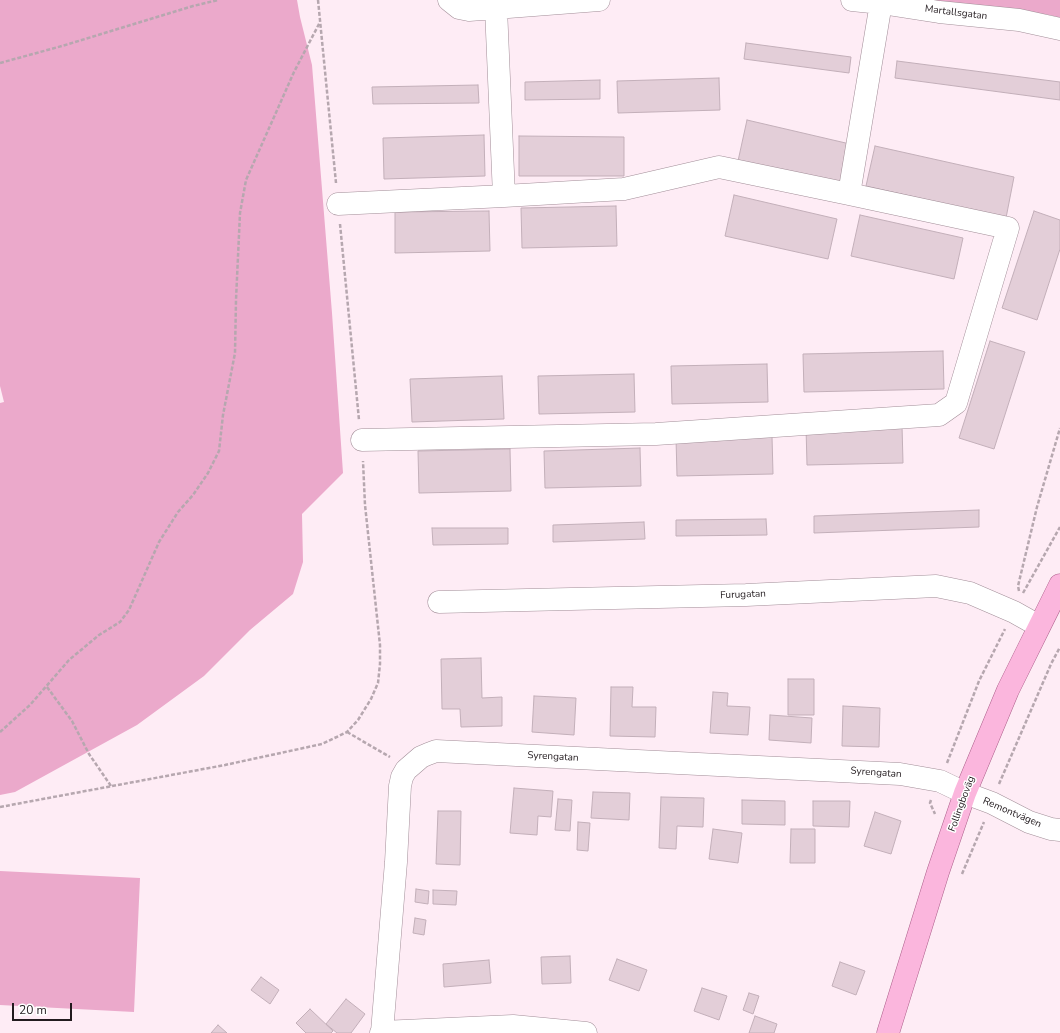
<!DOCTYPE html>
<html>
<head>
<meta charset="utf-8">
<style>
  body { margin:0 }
  #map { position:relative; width:1060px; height:1033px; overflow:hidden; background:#feecf5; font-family:"Nunito Sans",sans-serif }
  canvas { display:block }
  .scale { position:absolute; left:12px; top:1003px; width:60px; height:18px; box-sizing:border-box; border:2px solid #221a1e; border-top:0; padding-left:5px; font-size:12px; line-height:14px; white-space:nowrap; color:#221a1e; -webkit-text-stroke:3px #fff; paint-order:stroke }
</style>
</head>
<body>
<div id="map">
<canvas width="1060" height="1033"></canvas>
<div class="scale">20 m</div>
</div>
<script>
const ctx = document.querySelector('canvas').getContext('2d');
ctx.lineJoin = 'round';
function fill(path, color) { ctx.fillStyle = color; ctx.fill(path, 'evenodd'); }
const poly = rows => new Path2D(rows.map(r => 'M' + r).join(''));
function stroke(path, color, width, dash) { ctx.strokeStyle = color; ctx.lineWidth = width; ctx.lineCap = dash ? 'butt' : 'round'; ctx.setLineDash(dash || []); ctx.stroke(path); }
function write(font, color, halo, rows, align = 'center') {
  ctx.font = font + ' "Nunito Sans",sans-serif'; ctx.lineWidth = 3; ctx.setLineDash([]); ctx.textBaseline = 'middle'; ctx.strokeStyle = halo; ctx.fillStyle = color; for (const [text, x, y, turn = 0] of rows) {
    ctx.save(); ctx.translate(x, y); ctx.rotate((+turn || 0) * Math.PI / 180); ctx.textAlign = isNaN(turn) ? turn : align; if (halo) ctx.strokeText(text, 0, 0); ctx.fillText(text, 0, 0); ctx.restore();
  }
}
fill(poly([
  [0,0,297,0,300,17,312,65,332,313,343,473,302,514,303,562,293,594,250,630,204,676,137,725,15,792,0,795,0,403,4,402,0,386],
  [915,0,1060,0,1060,18,1050,15],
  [0,871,140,878,134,1012,0,1005]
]), '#eba9cb');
const building = poly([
  [746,43,851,57,849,73,744,59,746,43],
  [897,61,1060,82,1060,100,895,78,897,61],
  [719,78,720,110,618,113,617,81,719,78],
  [600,80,600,99,525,100,525,82,600,80],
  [478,85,479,103,373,104,372,87,478,85],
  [747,120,850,144,841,184,738,161,747,120],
  [484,135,485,176,384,179,383,138,484,135],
  [519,136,624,137,624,176,519,176,519,136],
  [875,146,1014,177,1006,218,866,186,875,146],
  [734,195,837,219,828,259,725,236,734,195],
  [616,206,617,246,522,248,521,208,616,206],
  [489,211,490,251,395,253,395,212,489,211],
  [1034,211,1060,220,1060,249,1037,320,1002,308,1034,211],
  [860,215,963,238,954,279,851,256,860,215],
  [990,341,1025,352,994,449,959,438,990,341],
  [943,351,944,389,804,392,803,354,943,351],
  [767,364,768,402,672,404,671,366,767,364],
  [634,374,635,412,539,414,538,376,634,374],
  [502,376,504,419,412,422,410,379,502,376],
  [902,425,903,463,807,465,806,427,902,425],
  [772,436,773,474,677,476,676,438,772,436],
  [640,448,641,486,545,488,544,451,640,448],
  [510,449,511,491,419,493,418,451,510,449],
  [979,510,979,527,814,533,814,516,979,510],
  [766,519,767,535,676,536,676,520,766,519],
  [644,522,645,539,553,542,553,525,644,522],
  [432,528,508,528,508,544,433,545,432,528],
  [481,658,482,698,502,697,502,726,461,727,460,709,442,709,441,659,481,658],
  [788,679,814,679,814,715,788,715,788,679],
  [611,687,633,687,632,707,656,707,655,737,610,736,611,687],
  [713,692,728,693,727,706,750,707,748,735,710,733,713,692],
  [534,696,576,698,574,735,532,732,534,696],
  [843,706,880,708,879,747,842,746,843,706],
  [770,715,812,718,811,743,769,740,770,715],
  [514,788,553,791,551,817,538,816,537,835,510,833,514,788],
  [593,792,630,793,629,820,591,818,593,792],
  [661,797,704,798,703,827,677,826,676,849,659,848,661,797],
  [558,799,572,800,570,831,555,830,558,799],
  [742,800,785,801,785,825,742,824,742,800],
  [813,801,850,801,849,827,813,826,813,801],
  [438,811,461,811,460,865,436,864,438,811],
  [875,812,901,821,891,854,864,846,875,812],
  [578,822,590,823,588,851,577,850,578,822],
  [713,829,742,833,738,863,709,859,713,829],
  [791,829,815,829,815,863,790,863,791,829],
  [416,889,429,891,428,904,415,902,416,889],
  [433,890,457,891,456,905,433,904,433,890],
  [415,918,426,920,424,935,413,933,415,918],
  [570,956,571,983,542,984,541,957,570,956],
  [617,959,647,970,639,991,609,980,617,959],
  [489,960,491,983,444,987,443,964,489,960],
  [840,962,865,971,856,995,832,986,840,962],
  [261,977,279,990,270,1004,251,990,261,977],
  [702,988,727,996,719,1020,694,1011,702,988],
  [749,993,759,996,753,1014,743,1010,749,993],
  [346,999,365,1014,351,1033,337,1033,326,1024,346,999],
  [310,1009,333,1031,331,1033,306,1033,296,1023,310,1009],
  [755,1016,777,1024,774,1033,749,1033,755,1016],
  [218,1025,227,1033,211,1033,218,1025]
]);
fill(building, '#e3ced8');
stroke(building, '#c3afb9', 1);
const minor = poly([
  [449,0,459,8,469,10,599,0],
  [852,0,881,3,939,12,1019,20,1060,29],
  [496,8,504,196],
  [338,204,504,196,624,189,719,167,849,194,881,3],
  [362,440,656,434,939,415,956,403,1008,228,849,194],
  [439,602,746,595,936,586,970,593,1014,612,1039,626],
  [382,1032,396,862,400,786,402,777,406,770,421,757,428,754,436,751,900,774,940,781,965,793,992,803,1029,822,1051,829,1060,830],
  [381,1033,382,1032,513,1026,586,1033]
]);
const major = poly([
  [888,1033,938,872,965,793,1008,690,1060,585]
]);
stroke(minor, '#a28e98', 23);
stroke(major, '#ad608b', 23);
stroke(poly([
  [318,0,336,183],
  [0,63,62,46,193,6,218,0],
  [340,224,359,420],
  [1019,591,1018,586,1037,507,1060,428],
  [1023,593,1060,527],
  [47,687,72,721,89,754,111,786],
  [0,732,30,705,69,660,99,635,120,622,129,610,159,542,178,512,193,495,208,473,219,451,223,415,235,353,236,300,240,213,246,180,294,72,320,22],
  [347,732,390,757],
  [947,763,979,681,1005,629],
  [999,784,1051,664,1060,647],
  [931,800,930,803,935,814],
  [0,807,225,765,322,744,347,732,358,720,371,699,378,683,380,664,380,645,365,505,363,461],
  [962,874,984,822]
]), '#b6a7af', 2.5, [4, 2]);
stroke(minor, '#fff', 22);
stroke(major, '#fbb6dd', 22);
write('10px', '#221a1e', '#fff', [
  ["Martallsgatan",956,13,7],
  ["Furugatan",743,595,-2],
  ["Syrengatan",553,757,3],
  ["Syrengatan",876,773,4],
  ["Follingboväg",962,804,-70],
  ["Remontvägen",1012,813,23]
]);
</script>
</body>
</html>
